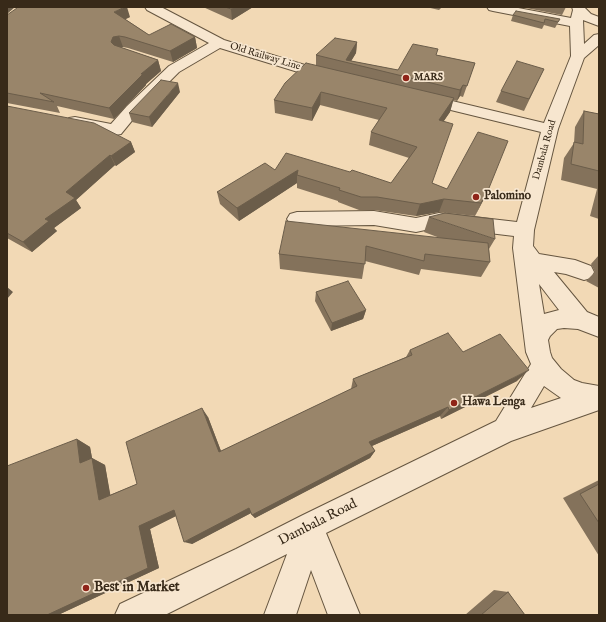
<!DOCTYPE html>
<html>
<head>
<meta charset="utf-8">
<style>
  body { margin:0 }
  #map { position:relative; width:606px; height:622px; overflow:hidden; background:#f2d9b5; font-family:"IM FELL English",serif }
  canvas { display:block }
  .frame { position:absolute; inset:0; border:8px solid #382a19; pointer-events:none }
</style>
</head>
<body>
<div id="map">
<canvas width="606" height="622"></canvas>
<div class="frame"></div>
</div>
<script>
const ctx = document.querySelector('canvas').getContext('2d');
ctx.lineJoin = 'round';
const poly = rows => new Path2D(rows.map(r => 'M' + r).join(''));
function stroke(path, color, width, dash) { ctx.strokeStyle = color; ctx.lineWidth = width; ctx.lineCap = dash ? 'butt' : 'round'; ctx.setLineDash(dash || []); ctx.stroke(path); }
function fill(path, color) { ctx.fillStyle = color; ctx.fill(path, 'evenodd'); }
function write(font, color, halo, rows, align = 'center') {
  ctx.font = font + ' "IM FELL English",serif'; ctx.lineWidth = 3.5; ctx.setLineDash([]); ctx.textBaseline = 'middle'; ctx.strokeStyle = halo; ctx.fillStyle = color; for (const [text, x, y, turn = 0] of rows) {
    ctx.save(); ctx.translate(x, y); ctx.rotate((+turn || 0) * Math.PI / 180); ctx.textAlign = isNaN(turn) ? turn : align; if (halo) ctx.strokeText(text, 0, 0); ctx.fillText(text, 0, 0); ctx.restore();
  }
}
const minor = poly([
  [145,7,161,7,224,40,334,74,336,77,334,80,329,81,324,80,220,48,179,72,139,112,121,134,115,135,69,126,67,122,69,118,75,117,111,124,127,106,169,66,209,43,147,10,145,7],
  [487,7,513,7,571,18,573,10,572,7,584,7,591,14,599,17,599,26,583,20,584,44,594,35,599,34,599,45,584,58,558,129,534,230,533,246,539,254,575,260,591,266,594,272,591,278,584,280,566,274,554,272,587,312,599,317,599,337,578,329,564,328,557,329,550,336,548,340,550,352,552,358,561,369,574,380,582,383,599,386,599,410,511,441,326,533,360,615,328,615,311,570,296,615,264,615,287,554,165,615,115,615,120,604,236,549,303,515,496,421,531,364,526,352,513,248,514,236,439,227,416,232,374,225,297,226,290,224,287,219,290,214,297,212,374,211,416,218,439,213,517,222,541,132,418,102,415,99,418,96,423,94,544,123,571,56,570,26,493,11,489,10,487,7],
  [539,284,559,310,544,314,539,284],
  [544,386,561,398,531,408,544,386]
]);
stroke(minor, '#665640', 2);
fill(minor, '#f7e6cf');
fill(poly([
  [203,7,253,7,232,20],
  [426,7,442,7,439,10],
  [521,7,566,7,562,15],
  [7,15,130,17,125,19,149,35,195,37,197,48,173,62,128,48,123,47,120,47,158,60,161,71,146,84,146,85,114,119,57,106,60,113,7,103],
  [513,15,560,19,555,28,544,25,542,29,511,21],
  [357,42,356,53,351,61,398,70,437,55,475,63,463,97,460,96,457,101,453,100,450,112,443,122,432,183,447,189,489,188,475,216,439,212,416,216,374,210,359,210,338,202,338,201,297,188,297,183,239,221,220,204,217,192,275,170,350,172,391,183,409,158,369,145,371,132,379,120,320,105,312,121,275,113,274,100,316,65,316,55],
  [544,69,524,111,496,102,501,91],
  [180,92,152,127,132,122,129,113],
  [7,106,131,142,135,152,116,166,115,165,76,200,81,208,54,228,57,231,32,252,7,238],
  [584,111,599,114,599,219,590,216,597,189,561,180,564,158,574,143,575,127],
  [429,217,495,239,489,249,490,262,481,277,421,269,419,275,365,261,362,279,280,269,279,254,440,238,424,232],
  [599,255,599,288,586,281,595,272,591,264],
  [316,292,366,310,363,319,331,331,315,301],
  [410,350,463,352,517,381,441,419,440,416,372,446,375,451,370,458,255,518,252,515,251,513,192,544,176,516,150,529,159,568,58,615,77,439,90,447,92,458,105,465,110,495,137,484,208,417,221,451,351,389,353,379,406,357],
  [599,480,599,556,563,498],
  [494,590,508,592,525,615,465,615]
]), '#84725b');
fill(poly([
  [7,7,15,7,7,14],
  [125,7,127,7,130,17,118,23,114,12],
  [235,7,253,7,232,20,231,9],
  [119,36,123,47,117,48,115,53,111,42,113,37],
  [195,37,197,48,173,62,170,51],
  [357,42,356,53,350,63,346,60],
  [158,60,161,71,146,84,146,85,114,119,109,108,141,74],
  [178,83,180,92,152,127,149,117],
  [463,85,460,96,457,101,460,90],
  [321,92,320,105,312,121,312,108],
  [454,98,450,112,435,134,439,120],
  [131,142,135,152,116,166,111,156],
  [110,155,115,165,76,200,81,208,54,228,57,231,32,252,23,242,45,219,66,192],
  [298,170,297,175,297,183,239,221,237,208],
  [489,188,483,201,475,216,481,203],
  [444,199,439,212,416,216,420,204],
  [7,287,13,292,7,299],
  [366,310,363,319,331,331,332,323],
  [529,370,517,381,441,419,449,410],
  [448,407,440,416,365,449,369,442],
  [202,408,208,417,224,459,219,452],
  [77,439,90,447,94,469,80,463],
  [375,451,370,458,255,518,252,515],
  [92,458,105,465,112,504,99,500],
  [249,508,253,512,192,544,184,542],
  [174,510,182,513,150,529,159,568,58,615,47,615,139,526]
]), '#6b5d4a');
const building = poly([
  [18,7,125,7,114,12,149,35,171,24,195,37,170,51,125,37,119,36,113,37,111,42,114,45,158,60,141,74,143,74,109,108,40,93,54,102,7,93,7,15,17,8,18,7],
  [225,7,235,7,231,9,225,7],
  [516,11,560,19,558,22,545,19,544,23,513,15,516,11],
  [335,38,357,42,346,60,398,70,413,44,438,49,436,55,475,63,467,86,463,85,460,90,316,55,335,38],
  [517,61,544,69,529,99,501,91,517,61],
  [306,63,454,98,439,120,453,124,432,183,447,189,478,132,508,141,489,188,481,203,444,199,420,204,377,197,361,197,339,190,340,188,297,175,298,170,237,208,217,192,265,163,275,170,286,153,350,172,352,170,391,183,417,147,371,132,387,108,321,92,312,108,274,100,285,83,306,63],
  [161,80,178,83,149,117,129,113,161,80],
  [7,106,94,123,131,142,111,156,110,155,66,192,75,198,45,219,49,221,23,242,7,233,7,106],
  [584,111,599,114,599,171,571,164,574,142,583,144,584,111],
  [445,213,493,219,495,239,429,217,445,213],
  [286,221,488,243,490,262,425,254,424,261,366,246,365,264,279,254,286,221],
  [348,281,366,310,332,323,316,292,348,281],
  [448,333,463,352,500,334,529,370,449,410,448,407,369,442,375,451,252,515,249,508,184,542,174,510,139,526,148,568,47,615,7,615,7,466,77,439,80,463,92,458,99,500,137,484,126,442,202,408,219,452,357,386,353,379,412,355,410,350,448,333],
  [599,484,599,523,580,494,599,484],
  [508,592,525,615,481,615,508,592]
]);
fill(building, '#99856a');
stroke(building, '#6b5d4a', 1);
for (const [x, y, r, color] of [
  [406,78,4,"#8f2418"],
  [476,197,4,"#8f2418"],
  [454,403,4,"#8f2418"],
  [86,588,4,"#8f2418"]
]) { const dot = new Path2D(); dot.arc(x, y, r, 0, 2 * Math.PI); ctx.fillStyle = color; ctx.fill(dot); stroke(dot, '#f7e6cf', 1.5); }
write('10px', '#382a19', '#f7e6cf', [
  ["Old Railway Line",265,57,17],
  ["Dambala Road",545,150,-74]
]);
write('bold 10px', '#382a19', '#f7e6cf', [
  ["MARS",414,78]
], 'left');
write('bold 12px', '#382a19', '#f7e6cf', [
  ["Palomino",484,197],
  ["Hawa Lenga",462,403]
], 'left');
write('14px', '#382a19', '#f7e6cf', [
  ["Dambala Road",318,523,-27]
]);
write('bold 14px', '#382a19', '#f7e6cf', [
  ["Best in Market",94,588]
], 'left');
</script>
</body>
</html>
